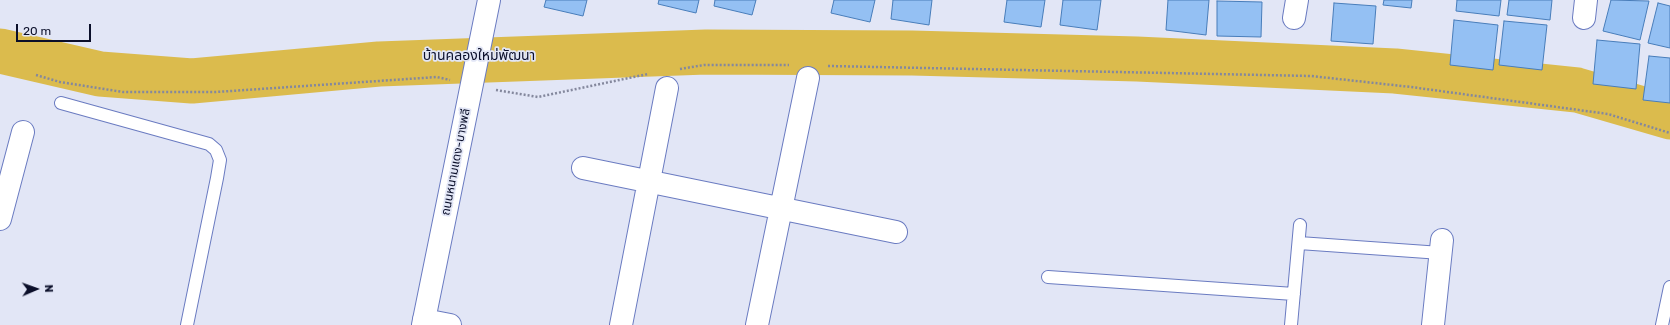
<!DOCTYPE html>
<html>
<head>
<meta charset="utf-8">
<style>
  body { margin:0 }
  #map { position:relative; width:1670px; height:325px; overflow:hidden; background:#e2e6f6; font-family:Rubik,sans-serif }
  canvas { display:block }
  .north { position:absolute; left:16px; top:269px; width:40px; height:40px; -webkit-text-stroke:3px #e2e6f6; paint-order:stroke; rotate:88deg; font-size:11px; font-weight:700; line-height:16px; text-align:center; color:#0b0f2a }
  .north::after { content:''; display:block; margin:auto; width:14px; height:18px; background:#0b0f2a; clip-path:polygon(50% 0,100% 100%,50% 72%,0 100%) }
  .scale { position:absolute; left:16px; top:24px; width:75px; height:18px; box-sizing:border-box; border:2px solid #0b0f2a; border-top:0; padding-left:5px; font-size:12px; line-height:14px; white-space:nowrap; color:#0b0f2a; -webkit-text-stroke:3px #e2e6f6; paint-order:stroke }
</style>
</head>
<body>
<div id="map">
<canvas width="1670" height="325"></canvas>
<div class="north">N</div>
<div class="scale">20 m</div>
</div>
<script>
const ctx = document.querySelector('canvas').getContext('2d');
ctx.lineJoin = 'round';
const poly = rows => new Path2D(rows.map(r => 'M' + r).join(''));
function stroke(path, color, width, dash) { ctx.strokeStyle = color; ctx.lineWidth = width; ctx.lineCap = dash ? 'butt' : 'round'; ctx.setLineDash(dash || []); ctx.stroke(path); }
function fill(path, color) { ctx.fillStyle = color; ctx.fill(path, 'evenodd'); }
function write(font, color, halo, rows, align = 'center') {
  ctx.font = font + ' Rubik,"Noto Sans Thai",sans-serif'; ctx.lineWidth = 3.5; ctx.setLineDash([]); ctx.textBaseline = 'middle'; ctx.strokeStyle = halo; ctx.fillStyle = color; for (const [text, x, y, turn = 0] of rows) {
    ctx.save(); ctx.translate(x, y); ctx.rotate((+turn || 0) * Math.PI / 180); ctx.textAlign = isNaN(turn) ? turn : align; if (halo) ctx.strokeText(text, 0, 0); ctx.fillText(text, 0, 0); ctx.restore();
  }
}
stroke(poly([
  [0,51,100,74,192,81,379,64,706,52,912,53,1137,59,1395,71,1577,90,1670,117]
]), '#dbbb4d', 45);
const building = poly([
  [546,0,587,0,583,16,544,7,546,0],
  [659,0,699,0,696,13,658,4,659,0],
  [715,0,756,0,752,15,714,6,715,0],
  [834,0,875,0,870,22,831,13,834,0],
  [893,0,932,0,929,25,891,19,893,0],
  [1007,0,1045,0,1041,27,1004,22,1007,0],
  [1063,0,1101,0,1097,30,1060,25,1063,0],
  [1168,0,1209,0,1206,35,1166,30,1168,0],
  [1384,0,1412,0,1411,8,1383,5,1384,0],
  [1457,0,1501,0,1499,16,1456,11,1457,0],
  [1509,0,1552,0,1550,20,1507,15,1509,0],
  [1611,0,1649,1,1640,40,1603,31,1611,0],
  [1217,1,1262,2,1261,37,1217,36,1217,1],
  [1334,3,1376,6,1373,44,1331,41,1334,3],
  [1658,3,1670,6,1670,48,1648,43,1658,3],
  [1454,20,1498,25,1493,70,1450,65,1454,20],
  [1504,21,1547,25,1542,70,1499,65,1504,21],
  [1597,40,1640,44,1636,89,1593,84,1597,40],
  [1649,56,1670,58,1670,103,1643,100,1649,56]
]);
fill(building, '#94c0f3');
stroke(building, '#487dba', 1);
const service = poly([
  [61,103,209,144,216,150,220,160,217,178,187,325],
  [1299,243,1441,253],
  [1048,277,1294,294],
  [1291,325,1300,225],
  [1662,325,1670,287]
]);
const minor = poly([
  [1294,18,1297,0],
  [1584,18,1586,0],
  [583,168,896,232],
  [0,219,23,132],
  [424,320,450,325],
  [621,325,667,88],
  [757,325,808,78],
  [1433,325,1442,240]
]);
const secondary = poly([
  [423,325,489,0]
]);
stroke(service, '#6a7bc1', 14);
stroke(minor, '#6a7bc1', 24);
stroke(secondary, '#6a7bc1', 24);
stroke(poly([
  [828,66,1311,76,1411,87,1608,114,1670,133],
  [680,69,704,65,789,65],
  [36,75,60,82,123,92,216,92,437,77,450,80],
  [496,90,538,97,648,74]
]), '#84889d', 2.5, [2, 2]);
stroke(service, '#fff', 12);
stroke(minor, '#fff', 22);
stroke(secondary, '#fff', 22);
write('12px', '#0b0f2a', '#e2e6f6', [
  ["ถนนหนามแดง-บางพลี",456,162,-79]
]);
write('14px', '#0b0f2a', '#e2e6f6', [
  ["บ้านคลองใหม่พัฒนา",479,56]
]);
</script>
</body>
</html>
